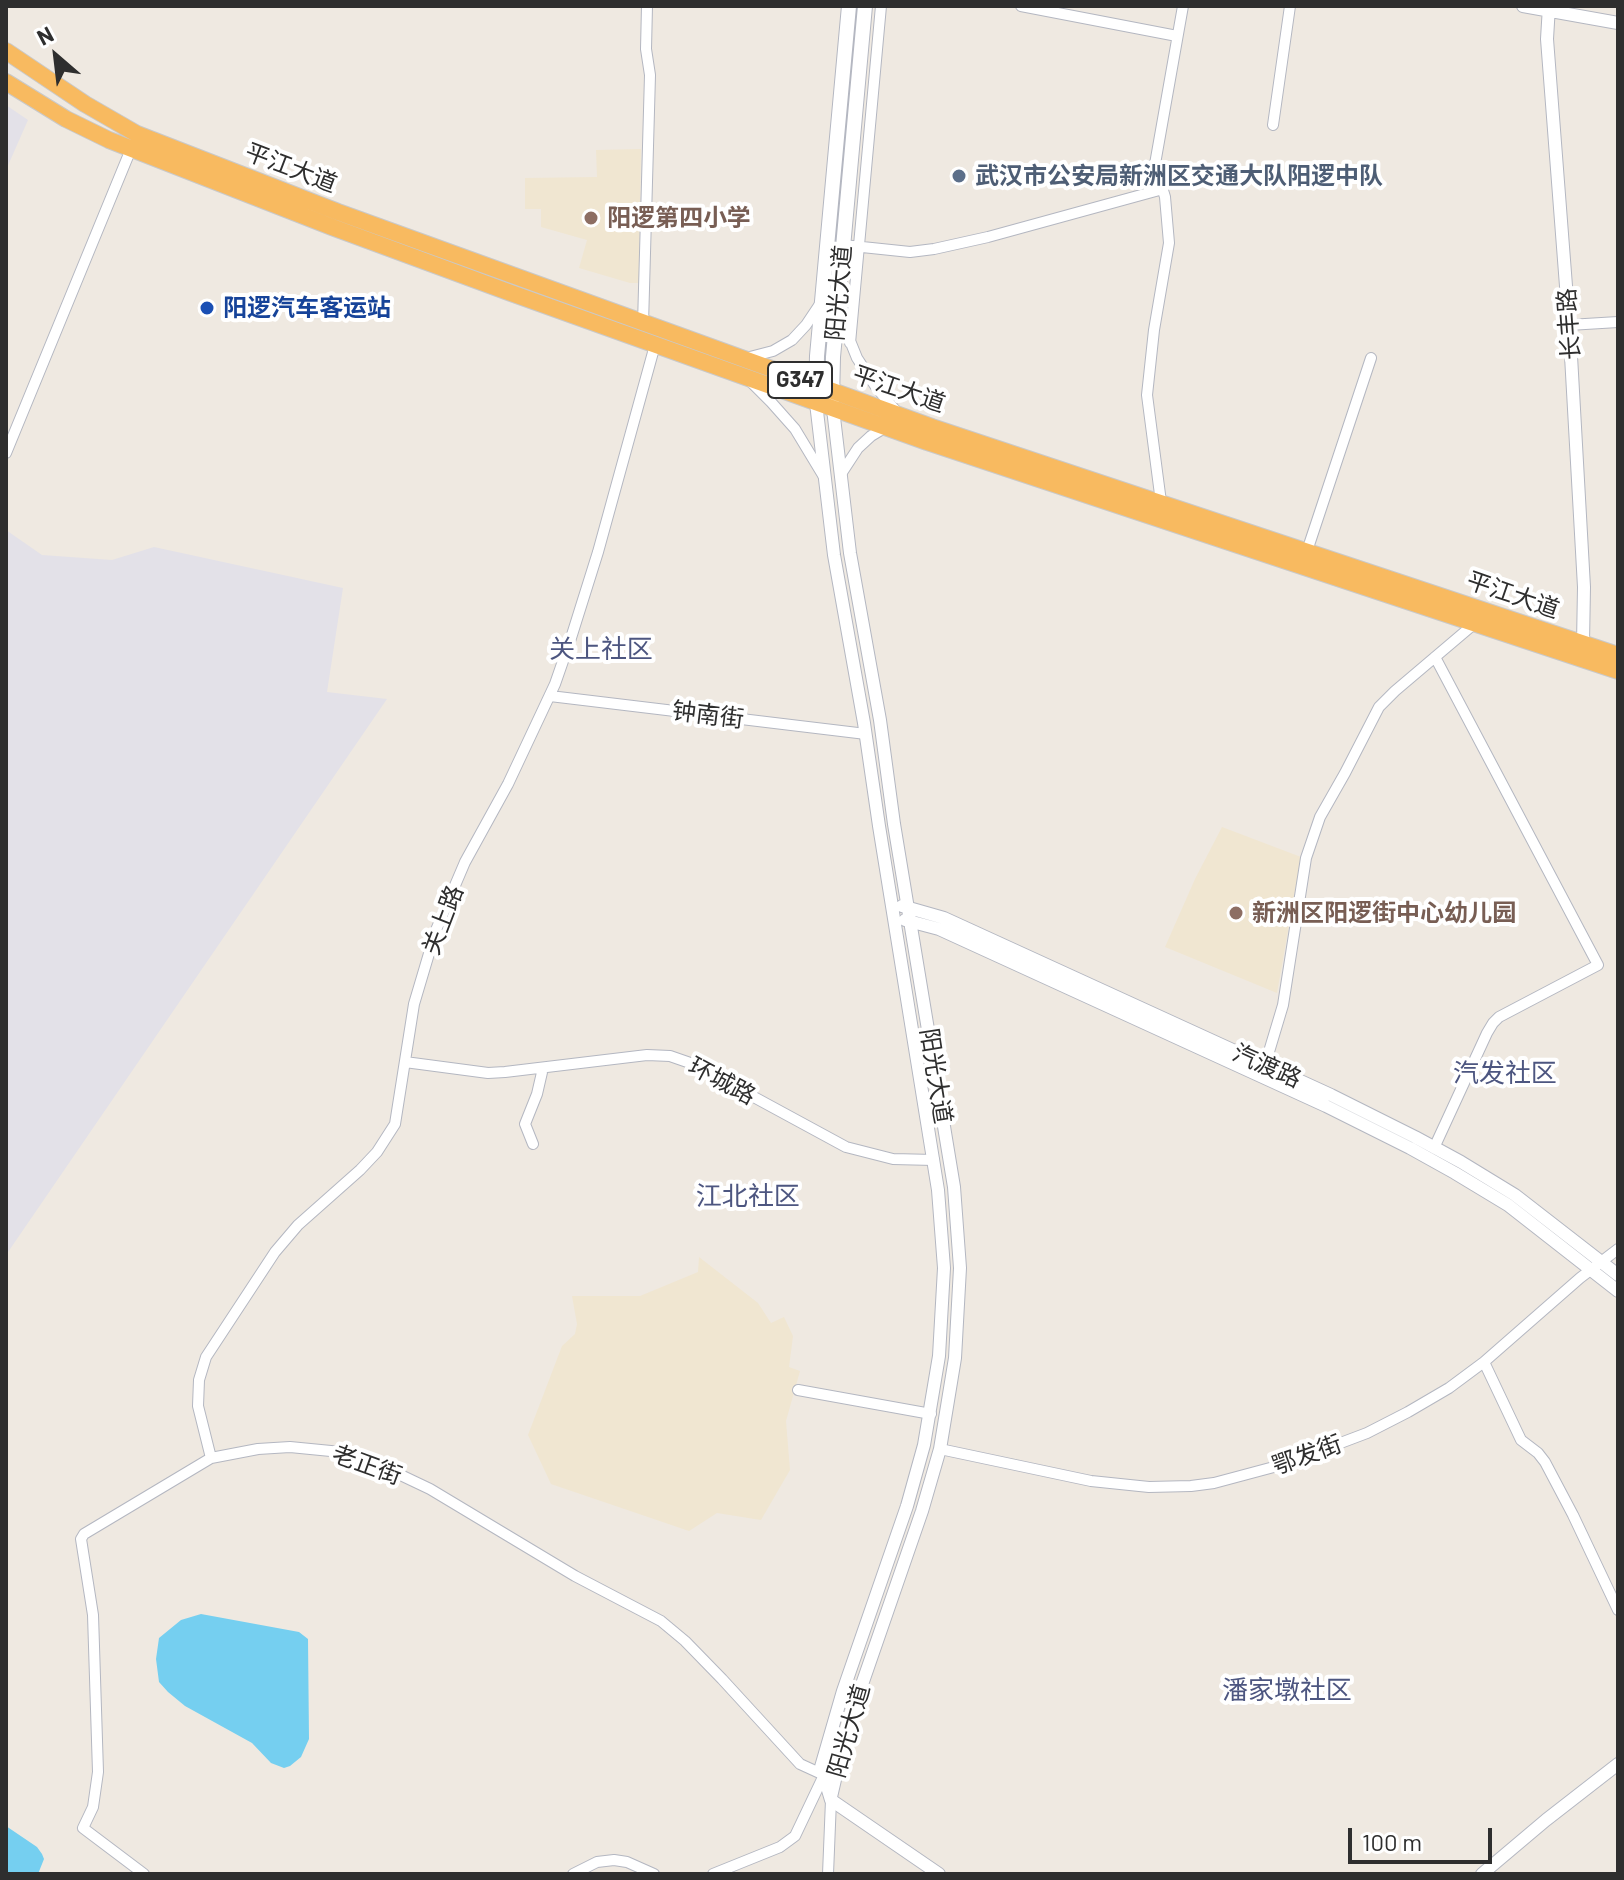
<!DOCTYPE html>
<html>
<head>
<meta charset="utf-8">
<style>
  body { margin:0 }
  #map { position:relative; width:1624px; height:1880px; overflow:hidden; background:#efe9e1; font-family:Barlow,sans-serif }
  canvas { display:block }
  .frame { position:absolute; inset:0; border:8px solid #2e2e2e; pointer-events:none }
  .north { position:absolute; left:16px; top:16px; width:80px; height:80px; -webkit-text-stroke:6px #fff; paint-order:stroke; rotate:332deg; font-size:22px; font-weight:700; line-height:32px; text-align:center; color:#2e2e2e }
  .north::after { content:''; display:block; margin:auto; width:28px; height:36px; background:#2e2e2e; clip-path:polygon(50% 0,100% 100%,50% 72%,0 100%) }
  .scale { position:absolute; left:1348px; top:1828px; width:144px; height:36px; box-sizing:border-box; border:4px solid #2e2e2e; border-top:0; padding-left:10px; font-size:24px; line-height:28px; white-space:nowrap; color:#2e2e2e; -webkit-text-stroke:6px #fff; paint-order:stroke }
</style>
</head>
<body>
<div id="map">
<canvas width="1624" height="1880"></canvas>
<div class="frame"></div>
<div class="north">N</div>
<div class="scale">100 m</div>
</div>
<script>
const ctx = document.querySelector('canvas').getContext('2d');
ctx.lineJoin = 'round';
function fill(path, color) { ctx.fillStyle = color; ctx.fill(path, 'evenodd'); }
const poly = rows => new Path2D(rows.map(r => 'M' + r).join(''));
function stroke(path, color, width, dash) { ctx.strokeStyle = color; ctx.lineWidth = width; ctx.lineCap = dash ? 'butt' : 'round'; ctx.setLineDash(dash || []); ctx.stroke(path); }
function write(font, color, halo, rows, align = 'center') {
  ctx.font = font + ' Barlow,"Noto Sans SC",sans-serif'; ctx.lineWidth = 8; ctx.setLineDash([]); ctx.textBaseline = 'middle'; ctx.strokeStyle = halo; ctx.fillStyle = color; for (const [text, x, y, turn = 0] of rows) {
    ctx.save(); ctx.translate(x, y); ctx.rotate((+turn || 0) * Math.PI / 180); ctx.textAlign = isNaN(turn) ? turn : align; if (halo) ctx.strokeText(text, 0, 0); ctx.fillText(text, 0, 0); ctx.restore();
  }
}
fill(poly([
  [6,105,28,120,6,170],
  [6,530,42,555,112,560,154,547,343,588,327,692,387,699,6,1255]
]), '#e3e1e8');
fill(poly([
  [641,149,639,283,630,283,579,268,587,240,541,227,541,209,525,209,525,178,597,177,596,150],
  [1222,827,1301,857,1277,993,1165,947,1195,879],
  [699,1257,758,1303,771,1323,784,1317,793,1336,789,1367,800,1371,786,1421,790,1470,761,1520,717,1513,689,1531,551,1484,528,1435,562,1346,575,1334,577,1324,572,1296,640,1296,698,1272]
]), '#f0e6d1');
fill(poly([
  [201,1614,299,1632,308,1639,309,1739,301,1757,290,1766,284,1768,271,1763,252,1743,185,1706,168,1692,159,1682,156,1659,159,1638,181,1620],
  [6,1826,37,1847,42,1854,44,1859,38,1874,6,1874]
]), '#75cff0');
const minor = poly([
  [1021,6,1177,36],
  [1273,125,1290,6],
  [843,245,910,252,934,249,988,237,1163,189],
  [840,316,857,358,876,387,896,411],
  [643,324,650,75,646,49,647,6],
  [1569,325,1618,322],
  [850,343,881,6],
  [746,358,773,351,792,340,806,325,820,304],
  [751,382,771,402,795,429,824,477],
  [6,453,131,149],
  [841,474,858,448,871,436,886,427],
  [1161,502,1147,395,1154,330,1169,243,1165,197,1155,164,1183,6],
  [1307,551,1371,358],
  [550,696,866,734],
  [405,1062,488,1073,505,1072,647,1055,670,1056,693,1064,846,1147,893,1159,934,1160],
  [1265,1065,1283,1005,1306,858,1320,817,1345,773,1379,707,1395,691,1474,624],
  [533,1144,525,1124,537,1094,543,1068],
  [1434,1148,1487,1033,1493,1023,1499,1017,1598,965,1435,657],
  [1484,1362,1521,1440,1538,1453,1545,1462,1573,1515,1618,1610],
  [798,1390,931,1414],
  [940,1449,1091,1481,1149,1487,1191,1486,1214,1483,1285,1464,1367,1433,1408,1412,1449,1388,1484,1362,1580,1278,1618,1249],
  [211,1458,198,1406,199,1380,206,1357,275,1252,298,1225,360,1170,377,1152,395,1124,414,1004,436,930,465,862,508,784,555,684,571,638,598,552,655,345],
  [144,1874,83,1828,93,1807,98,1772,93,1615,81,1539,84,1534,211,1458,258,1449,290,1447,341,1452,390,1470,430,1489,575,1576,661,1621,685,1641,722,1679,800,1764,824,1775,795,1836,780,1847,713,1874],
  [573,1874,597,1862,614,1860,627,1862,654,1874],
  [828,1874,831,1800]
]);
const tertiary = poly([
  [1523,6,1618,23],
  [1549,6,1547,39,1570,338,1584,587,1583,643],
  [816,403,834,555,864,723,879,826,938,1190,944,1268,939,1356,924,1445,907,1506,843,1691,821,1767,831,1800],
  [902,906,944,918,1331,1095,1415,1137,1461,1162,1515,1195,1618,1275],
  [905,920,939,929,1326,1106,1410,1148,1455,1173,1508,1205,1618,1291],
  [831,1797,837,1771,858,1696,922,1511,940,1449,955,1358,960,1268,954,1187,894,824,880,720,850,553,833,409],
  [831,1800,939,1874],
  [1482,1874,1546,1820,1618,1764]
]);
const secondary = poly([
  [816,396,817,356,849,6],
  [832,400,833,357,865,6]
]);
const trunk = poly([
  [6,51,85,104,137,134,338,212,932,427,1618,655],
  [6,82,66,119,109,140,332,227,511,293,927,442,1618,671]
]);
stroke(minor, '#b4b7c1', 12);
stroke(tertiary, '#b4b7c1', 14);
stroke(secondary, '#b4b7c1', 16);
stroke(trunk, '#c9c9c9', 18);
stroke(minor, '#fff', 10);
stroke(tertiary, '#fff', 12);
stroke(secondary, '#fff', 14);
stroke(trunk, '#f8ba60', 16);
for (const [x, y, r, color] of [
  [959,176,8,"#5c6f8a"],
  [591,218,8,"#8d6e63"],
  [207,308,8,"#1a4fb4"],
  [1236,913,8,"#8d6e63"]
]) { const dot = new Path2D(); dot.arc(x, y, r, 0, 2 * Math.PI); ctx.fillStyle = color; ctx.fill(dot); stroke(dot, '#fff', 3); }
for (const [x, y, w] of [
  [800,380,64]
]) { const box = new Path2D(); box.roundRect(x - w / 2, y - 18, w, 36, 6); ctx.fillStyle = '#fff'; ctx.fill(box); stroke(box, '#2e2e2e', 2); }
write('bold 22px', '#2e2e2e', null, [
  ["G347",800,380]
]);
write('24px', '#2e2e2e', '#fff', [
  ["平江大道",291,168,21],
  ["阳光大道",839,293,-85],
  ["长丰路",1569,324,-94],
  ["平江大道",899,389,19],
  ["平江大道",1513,595,19],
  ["钟南街",708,715,7],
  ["关上路",443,920,-69],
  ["汽渡路",1267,1066,24],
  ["阳光大道",936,1076,81],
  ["环城路",722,1081,28],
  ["鄂发街",1307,1455,-20],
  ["老正街",367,1465,20],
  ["阳光大道",849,1731,-74]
]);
write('bold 24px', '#4e5e75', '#fff', [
  ["武汉市公安局新洲区交通大队阳逻中队",975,176]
], 'left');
write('bold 24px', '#785e54', '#fff', [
  ["阳逻第四小学",607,218],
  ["新洲区阳逻街中心幼儿园",1252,913]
], 'left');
write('bold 24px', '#164399', '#fff', [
  ["阳逻汽车客运站",223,308]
], 'left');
write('26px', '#4d5680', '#fff', [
  ["关上社区",601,649],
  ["汽发社区",1505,1073],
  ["江北社区",748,1196],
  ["潘家墩社区",1287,1690]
]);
</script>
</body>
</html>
